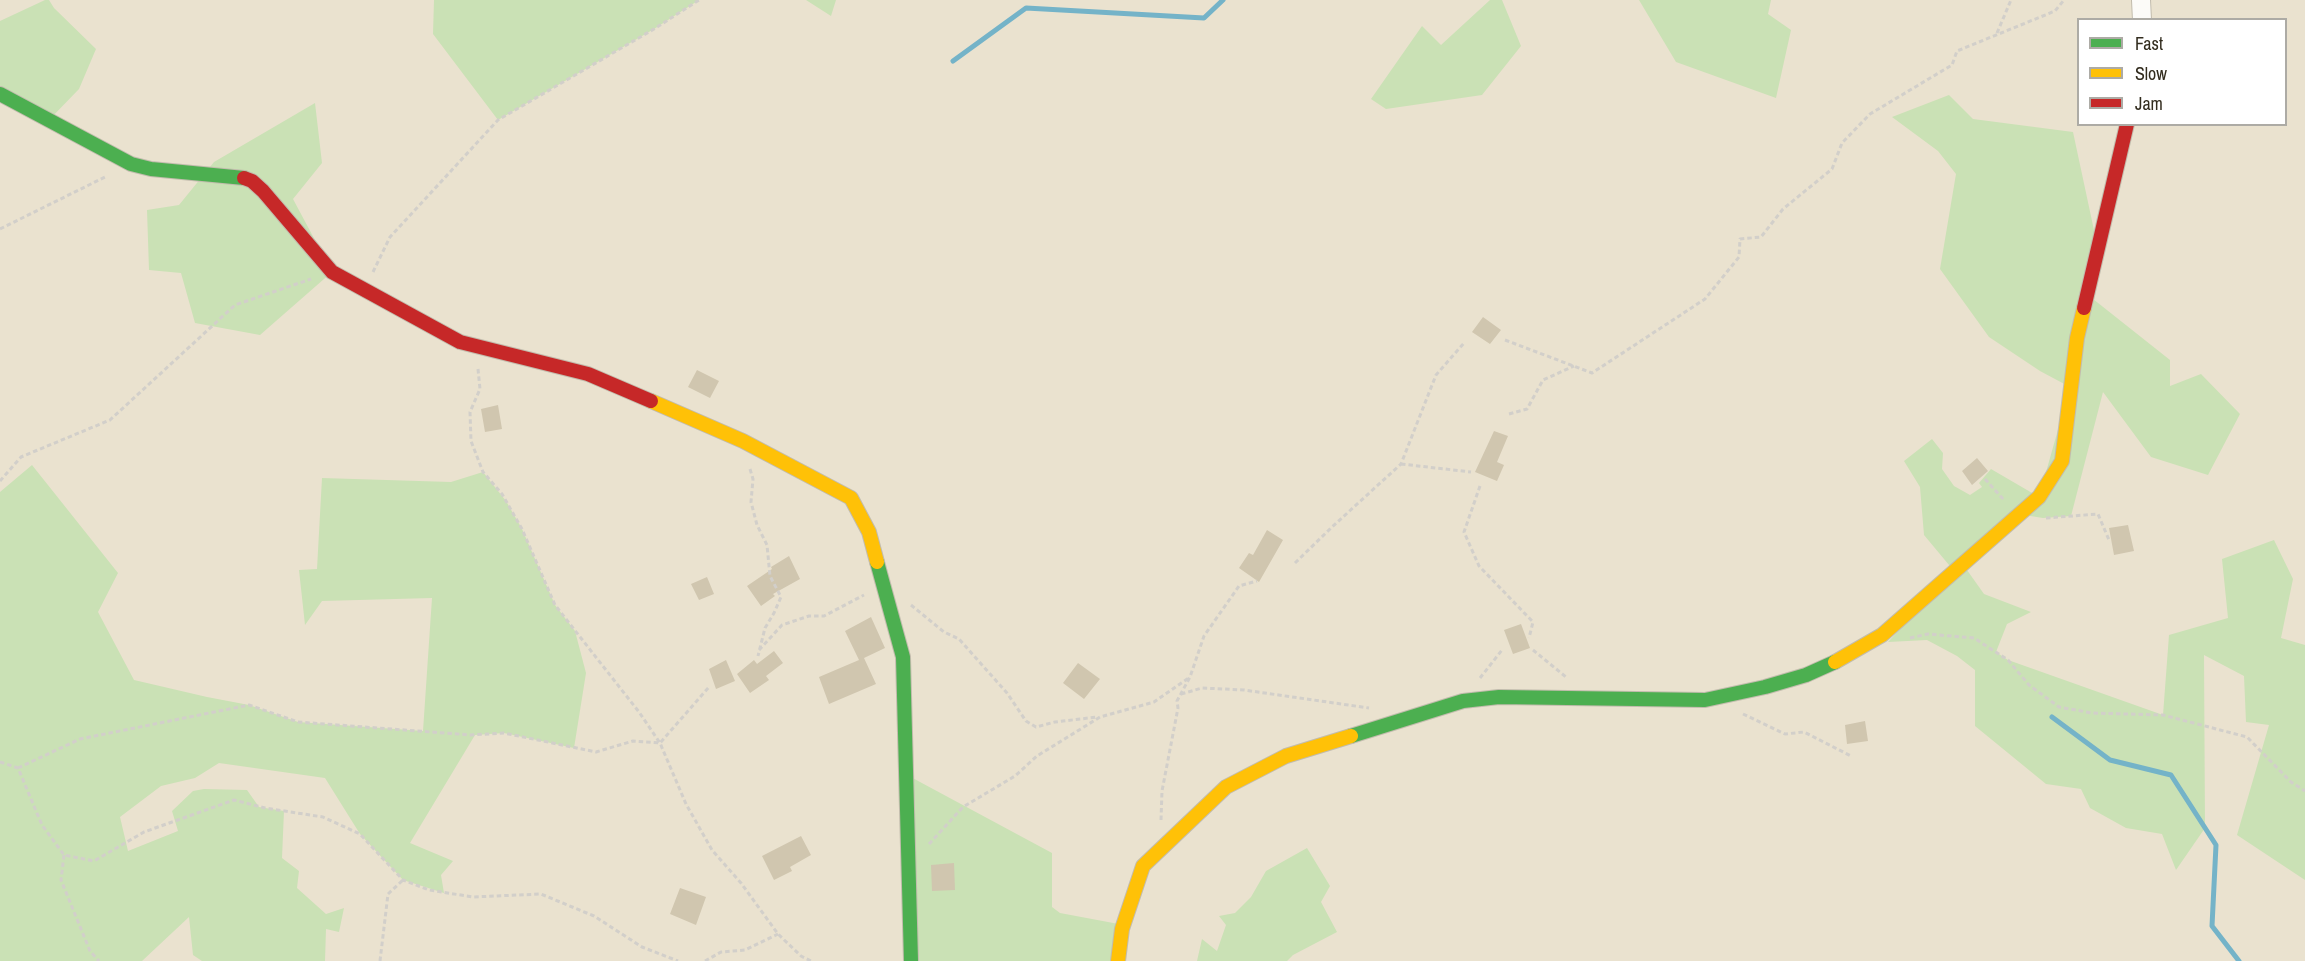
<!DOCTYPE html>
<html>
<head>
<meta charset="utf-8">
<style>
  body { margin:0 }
  #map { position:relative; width:2305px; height:961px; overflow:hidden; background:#eae2cf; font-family:"Archivo Narrow",sans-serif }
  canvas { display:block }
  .legend { position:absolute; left:2077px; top:18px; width:210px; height:108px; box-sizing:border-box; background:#fff; border:2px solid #adaba5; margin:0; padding:8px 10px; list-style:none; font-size:18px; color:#322c1e }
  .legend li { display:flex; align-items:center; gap:12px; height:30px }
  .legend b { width:30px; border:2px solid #adaba5 }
</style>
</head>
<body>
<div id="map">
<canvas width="2305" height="961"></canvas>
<ul class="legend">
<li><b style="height:8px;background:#4caf50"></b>Fast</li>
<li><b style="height:8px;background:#ffc107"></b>Slow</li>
<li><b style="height:8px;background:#c62828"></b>Jam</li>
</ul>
</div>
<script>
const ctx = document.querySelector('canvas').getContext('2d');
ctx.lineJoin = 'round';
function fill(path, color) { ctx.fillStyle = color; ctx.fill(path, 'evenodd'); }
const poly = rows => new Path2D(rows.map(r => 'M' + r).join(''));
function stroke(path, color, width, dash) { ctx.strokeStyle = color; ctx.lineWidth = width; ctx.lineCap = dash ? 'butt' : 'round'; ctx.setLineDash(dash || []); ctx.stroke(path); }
fill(poly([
  [45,0,49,0,54,8,96,49,79,89,49,120,0,94,0,21],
  [434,0,699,0,654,29,498,120,433,34],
  [806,0,836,0,831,16],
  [1490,0,1502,0,1521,46,1482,95,1386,109,1371,99,1422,26,1441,45],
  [1639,0,1771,0,1768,14,1791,30,1776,98,1676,62],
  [1949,95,1973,119,2073,132,2098,249,2088,295,2170,360,2170,386,2201,374,2240,414,2208,475,2151,457,2103,392,2071,516,2043,518,2018,514,1962,563,1984,594,2031,612,2007,624,1996,652,2008,660,2163,715,2169,635,2228,618,2222,559,2274,540,2293,579,2281,638,2305,645,2305,880,2237,835,2269,725,2246,722,2244,676,2204,655,2205,828,2176,870,2162,834,2126,828,2090,808,2081,789,2046,784,1975,726,1975,670,1957,656,1927,640,1888,642,1954,571,1924,535,1920,487,1904,461,1932,439,1943,453,1942,469,1954,486,1970,495,1982,487,1979,483,1991,469,2039,497,2070,387,2040,371,1989,337,1940,269,1956,174,1938,151,1892,117],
  [315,103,322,163,293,199,332,272,260,335,195,323,181,273,149,270,147,210,179,205,214,162],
  [32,465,118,573,98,612,134,680,207,697,249,705,298,722,423,731,432,598,322,601,305,625,299,570,317,569,322,478,451,482,483,472,506,501,522,529,555,605,575,631,586,673,574,748,504,733,475,735,410,843,453,861,441,875,444,893,403,880,360,834,325,778,219,763,195,778,161,786,120,817,128,851,178,831,172,811,193,791,204,789,247,790,259,807,284,811,282,858,299,871,297,888,326,914,344,908,339,932,326,929,325,961,202,961,193,955,189,917,142,961,0,961,0,492],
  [907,775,1052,853,1052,907,1060,913,1124,925,1118,961,911,961],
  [1307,848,1330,886,1321,902,1337,932,1293,955,1287,961,1197,961,1202,939,1217,951,1226,925,1219,916,1235,913,1251,897,1266,871]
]), '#cae1b5');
stroke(poly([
  [953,61,1026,8,1204,18,1223,0],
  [2052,717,2110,760,2171,775,2216,845,2212,926,2239,961]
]), '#74b3c8', 5);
fill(poly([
  [1483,317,1501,330,1490,344,1472,332],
  [697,370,719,381,710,398,688,387],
  [498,405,502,429,485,432,481,409],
  [1494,431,1508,436,1497,462,1504,465,1497,481,1475,472],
  [1977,458,1988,471,1972,485,1962,471],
  [2128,525,2134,551,2114,555,2109,528],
  [1267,530,1283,540,1259,582,1239,568,1249,553,1253,555],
  [789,556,800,579,773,594,775,596,761,606,747,586,772,569,771,567],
  [707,577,714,594,699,600,691,584],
  [871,617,885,648,864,658,876,684,829,704,819,677,859,660,845,631],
  [1521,624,1530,648,1513,654,1504,630],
  [774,651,783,663,766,676,769,680,750,693,737,674,754,660,757,664],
  [726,660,735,681,716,689,709,669],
  [1078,663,1100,679,1084,699,1063,683],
  [1865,721,1868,741,1847,744,1845,725],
  [801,836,811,855,790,867,792,871,774,880,762,856],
  [954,863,955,890,932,891,931,865],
  [680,888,706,897,696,925,670,914]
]), '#d0c6af');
const street = poly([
  [2141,0,2142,20]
]);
const fast = poly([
  [0,94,131,164,151,169,244,178],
  [877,562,903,657,911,961],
  [1351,736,1463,701,1499,697,1705,700,1765,687,1806,675,1835,662]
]);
const slow = poly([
  [651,401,743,441,851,498,869,532,877,562],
  [1835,662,1882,635,2039,497,2062,461,2077,338,2084,308],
  [1118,961,1122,929,1143,866,1226,787,1286,756,1351,736]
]);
const jam = poly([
  [244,178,252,181,263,191,332,272,460,342,588,374,651,401],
  [2084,308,2127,124]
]);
stroke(street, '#c2bcad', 20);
stroke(fast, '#c2bcad', 16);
stroke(slow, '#c2bcad', 16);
stroke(jam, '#c2bcad', 16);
stroke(poly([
  [1997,33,2011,0],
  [0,229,107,176],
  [373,272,390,237,498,120,654,29,699,0],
  [1505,340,1592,373,1705,299,1739,257,1740,239,1761,237,1783,209,1832,169,1842,143,1870,114,1952,65,1957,51,2055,11,2064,0],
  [478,369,480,389,470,412,471,441,483,472,502,494,522,529,555,605,639,712,660,743,686,804,712,850,741,883,778,934,801,956,811,961],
  [1509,414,1527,409,1543,380,1574,366],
  [1401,464,1471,472],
  [750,469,753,479,751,502,757,525,767,545,770,576,781,597,774,613,765,628,758,656],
  [1985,479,2004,500],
  [0,481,21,457,110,420,235,305,311,279],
  [1480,486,1464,532,1479,566,1533,622,1529,638],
  [2046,518,2098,514,2109,540],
  [1295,563,1332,527,1401,464,1436,375,1464,343],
  [911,605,944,632,959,639,1007,693,1026,721,1036,727,1055,722,1097,717],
  [1910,638,1928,634,1974,638,2008,660,2029,685,2059,707,2092,713,2163,715,2247,737,2291,782,2305,791],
  [759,650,782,625,809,616,824,616,864,595],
  [1533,650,1566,677],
  [1480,678,1502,650],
  [1181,694,1202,688,1244,690,1369,708],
  [1743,714,1785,734,1804,732,1851,756],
  [0,762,18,768,42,825,64,855,94,861,144,832,234,800,265,808,323,817,360,834,403,880,429,890,473,897,541,894,594,916,642,947,678,961],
  [18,768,80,739,249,705,298,722,471,735,504,733,596,752,633,741,660,743,709,687],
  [1161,820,1162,791,1178,708,1177,701,1190,677,1204,636,1239,586,1257,581],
  [929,844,963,807,1015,776,1037,756,1100,717,1154,702,1190,677],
  [64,855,61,880,90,951,99,961],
  [380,961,388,894,403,880],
  [705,961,721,952,745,950,778,934]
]), '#d2cfca', 3, [4.5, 3]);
stroke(street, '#fcfbf8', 18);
stroke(fast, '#4caf50', 14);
stroke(slow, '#ffc107', 14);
stroke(jam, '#c62828', 14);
</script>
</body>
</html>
